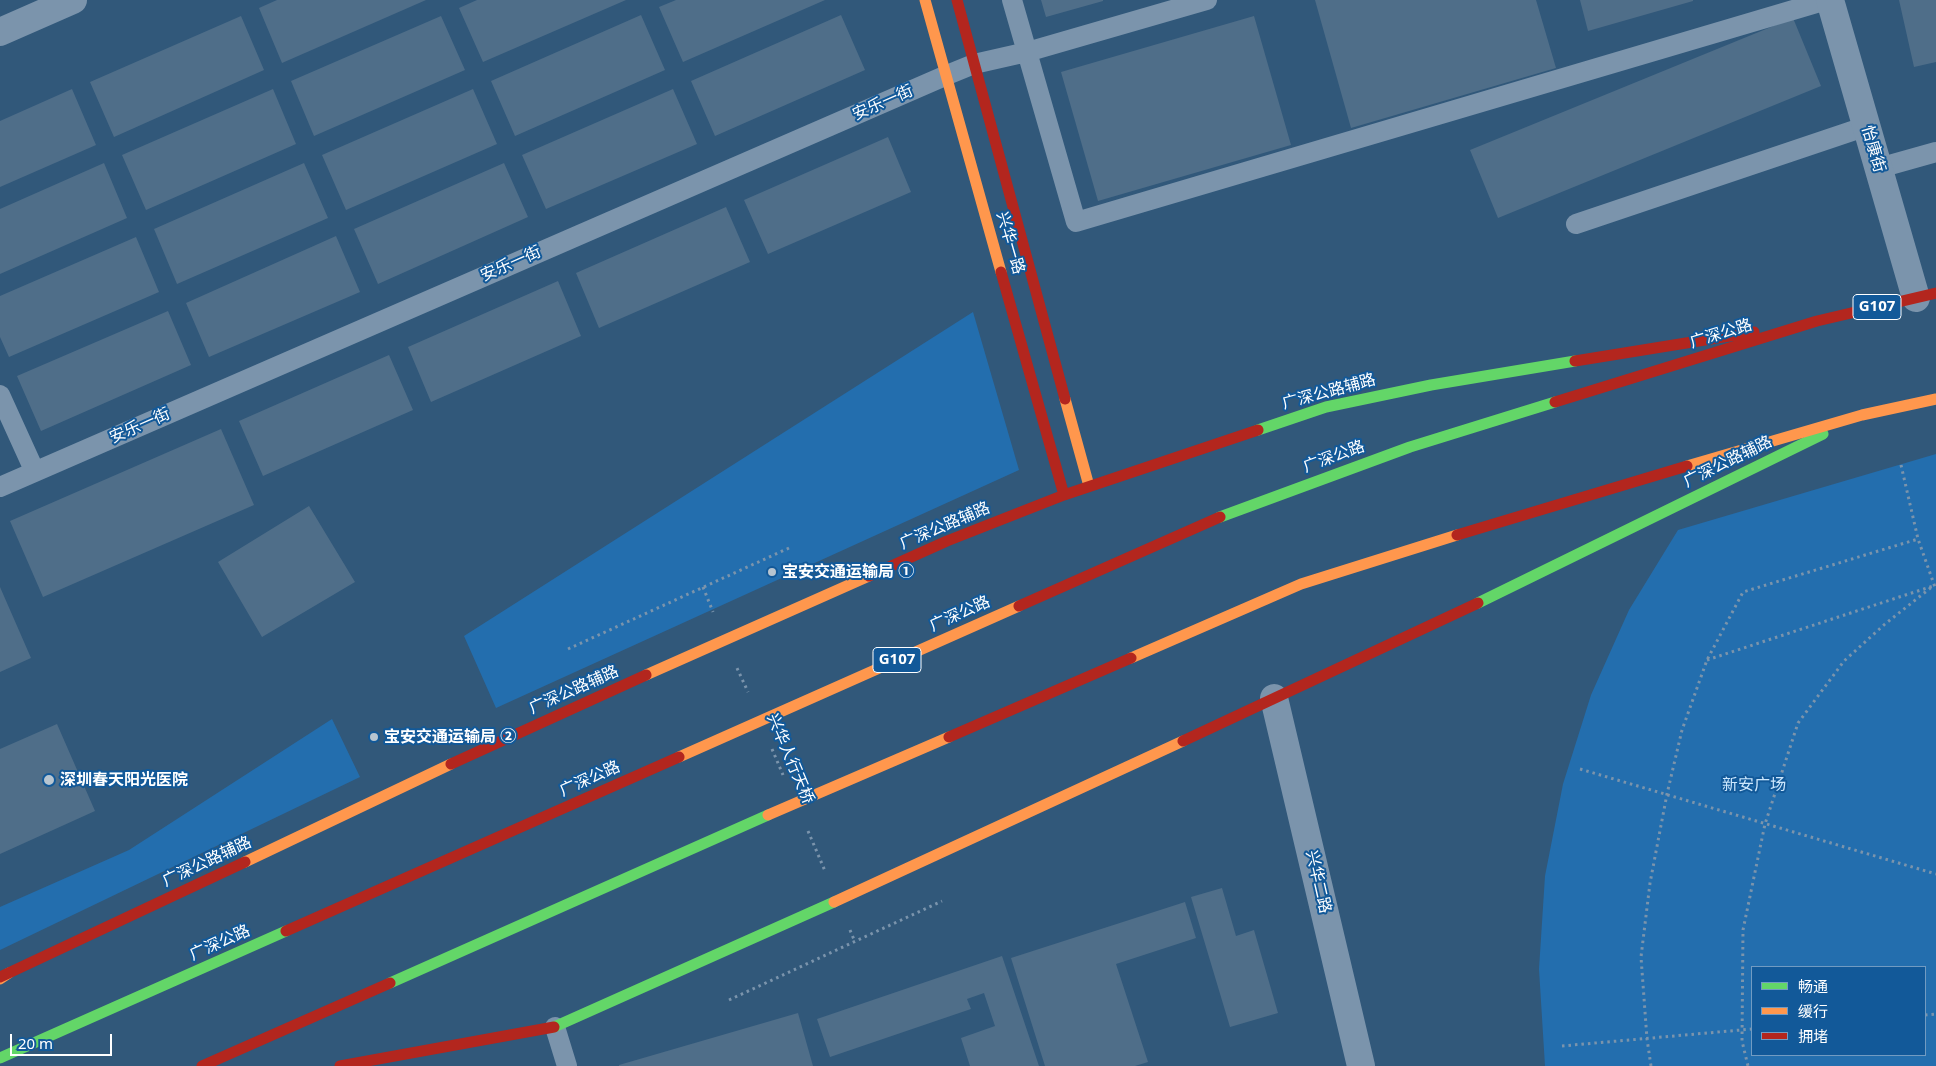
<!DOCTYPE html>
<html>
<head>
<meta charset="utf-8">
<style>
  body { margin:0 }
  #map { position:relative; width:1936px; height:1066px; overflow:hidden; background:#31587a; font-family:"Noto Sans","Noto Sans SC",sans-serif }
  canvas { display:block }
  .legend { position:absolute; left:1751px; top:966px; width:175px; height:90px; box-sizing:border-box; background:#125999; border:1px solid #719bc2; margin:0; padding:6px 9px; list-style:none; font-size:15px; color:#fff }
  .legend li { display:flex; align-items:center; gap:10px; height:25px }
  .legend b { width:25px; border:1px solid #719bc2 }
  .scale { position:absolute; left:10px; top:1034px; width:102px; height:22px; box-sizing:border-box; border:2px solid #fff; border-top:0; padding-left:6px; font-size:15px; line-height:18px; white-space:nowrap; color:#fff; -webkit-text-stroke:4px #125999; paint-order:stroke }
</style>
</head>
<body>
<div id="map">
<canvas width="1936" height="1066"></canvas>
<ul class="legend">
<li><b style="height:6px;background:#63d668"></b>畅通</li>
<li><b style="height:6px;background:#ff974d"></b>缓行</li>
<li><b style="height:6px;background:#b3261e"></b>拥堵</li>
</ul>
<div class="scale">20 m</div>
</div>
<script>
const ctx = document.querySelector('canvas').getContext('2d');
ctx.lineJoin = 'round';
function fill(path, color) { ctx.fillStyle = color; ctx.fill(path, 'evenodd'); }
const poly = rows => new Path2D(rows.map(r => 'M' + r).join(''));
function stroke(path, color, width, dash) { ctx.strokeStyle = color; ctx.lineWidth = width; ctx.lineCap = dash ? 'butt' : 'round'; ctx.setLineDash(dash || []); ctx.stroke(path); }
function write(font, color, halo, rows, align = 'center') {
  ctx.font = font + ' "Noto Sans","Noto Sans SC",sans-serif'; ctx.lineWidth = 4; ctx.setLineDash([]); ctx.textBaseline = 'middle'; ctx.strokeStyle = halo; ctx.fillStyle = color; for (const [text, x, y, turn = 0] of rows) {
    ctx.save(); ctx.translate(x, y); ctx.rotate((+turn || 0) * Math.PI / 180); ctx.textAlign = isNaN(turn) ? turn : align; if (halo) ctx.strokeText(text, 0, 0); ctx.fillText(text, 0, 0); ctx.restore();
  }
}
fill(poly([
  [973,312,1019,470,496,708,464,636],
  [1936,454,1936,1066,1545,1066,1539,969,1545,876,1563,784,1591,695,1629,610,1678,530],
  [1752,967,1925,967,1925,1055,1752,1055],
  [332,719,360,777,0,950,0,907,129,850]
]), '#236eae');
fill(poly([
  [277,0,426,0,282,63,259,8],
  [477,0,626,0,483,62,459,8],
  [676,0,825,0,683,62,659,7],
  [1041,0,1103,0,1103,1,1046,17],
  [1315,0,1536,0,1556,68,1351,128],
  [1580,0,1693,0,1693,1,1588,31],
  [1899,0,1936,0,1936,62,1914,67],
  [641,15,665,70,515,136,491,81],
  [841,15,865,70,715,136,691,81],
  [241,16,264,70,114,137,90,82],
  [441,16,465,70,314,136,291,81],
  [1254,16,1291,145,1098,201,1061,72],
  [1793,18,1821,86,1498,218,1470,150],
  [72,89,96,145,0,187,0,121],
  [273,89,296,144,146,210,122,155],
  [473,89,497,144,346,210,322,155],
  [673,89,697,144,546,209,522,155],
  [888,137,911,192,768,254,744,200],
  [104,163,127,218,0,274,0,209],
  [304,163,328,218,177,284,154,229],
  [504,163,528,217,378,284,354,229],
  [726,207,750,262,599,328,576,273],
  [336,236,360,292,209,357,186,303],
  [136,237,159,292,9,357,0,337,0,296],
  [558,281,581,336,431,402,408,347],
  [168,311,191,365,41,431,17,376],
  [389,355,413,410,263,476,239,421],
  [221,429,254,505,43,597,10,521],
  [309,506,355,582,262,637,218,562],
  [0,587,31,658,0,672],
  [57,724,95,811,0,854,0,749],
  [1222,888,1236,936,1254,930,1278,1013,1230,1027,1191,897],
  [1185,902,1196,938,1116,964,1148,1062,1135,1066,1045,1066,1011,958],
  [1002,956,1039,1066,970,1066,961,1038,995,1026,984,993,967,999,971,1009,830,1057,817,1019],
  [798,1013,813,1066,619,1066,619,1065]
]), '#4f6e89');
stroke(poly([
  [1901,465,1918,539,1936,590],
  [703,587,713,612],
  [568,649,789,548],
  [1707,660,1933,586,1885,624,1844,661,1798,723,1765,824,1743,930,1742,1041,1748,1066],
  [737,668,748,692],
  [772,749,783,775],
  [1580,769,1936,874],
  [808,831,825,871],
  [850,930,855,942],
  [729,1000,942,901],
  [1925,1015,1936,1014],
  [1562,1046,1752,1029],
  [1651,1066,1647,1039,1641,957,1650,883,1667,794,1682,730,1707,660,1743,592,1918,539]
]), '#7b94ac', 3, [2.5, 4]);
stroke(poly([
  [1012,0,1076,222,1827,0],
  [1879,168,1936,152],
  [1576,224,1867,126],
  [0,395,35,472],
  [0,487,947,75,974,64,1027,52,1207,0],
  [555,1027,567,1066]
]), '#7b94ac', 20);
stroke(poly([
  [1830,0,1916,298],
  [0,32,73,0],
  [1274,698,1361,1066]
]), '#7b94ac', 28);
stroke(poly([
  [1258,430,1326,407,1431,385,1575,361],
  [1220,517,1410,447,1555,402],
  [1478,603,1823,434],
  [390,983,768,815],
  [554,1027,834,902],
  [0,1058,286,931]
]), '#63d668', 11);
stroke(poly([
  [925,0,1001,272],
  [1065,399,1089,486],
  [1687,466,1862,415,1936,399],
  [1131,658,1301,584,1457,535],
  [646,675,869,576],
  [679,757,1019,606],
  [768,815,949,737],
  [245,862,451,764],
  [834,902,1183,741],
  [0,979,9,973]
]), '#ff974d', 11);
stroke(poly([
  [957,0,1065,399],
  [1001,272,1064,495],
  [1575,361,1754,332],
  [1555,402,1817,321,1936,293],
  [1457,535,1687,466],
  [869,576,947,541,1064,495,1258,430],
  [1019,606,1220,517],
  [949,737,1131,658],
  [1183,741,1478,603],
  [451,764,646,675],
  [286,931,679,757],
  [0,977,245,862],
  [202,1066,390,983],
  [340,1066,554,1027]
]), '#b3261e', 11);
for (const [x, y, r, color] of [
  [772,572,5,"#b7c5d0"],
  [374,737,5,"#b7c5d0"],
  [49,780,6,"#b7c5d0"]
]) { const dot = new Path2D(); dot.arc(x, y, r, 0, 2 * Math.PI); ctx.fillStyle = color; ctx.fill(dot); stroke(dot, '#125999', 2); }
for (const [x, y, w] of [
  [1877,307,48],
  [897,660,48]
]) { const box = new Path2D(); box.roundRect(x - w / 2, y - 12.5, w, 25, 4); ctx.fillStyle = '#125999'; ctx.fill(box); stroke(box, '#fff', 1); }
write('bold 15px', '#fff', null, [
  ["G107",1877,307],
  ["G107",897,660]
]);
write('16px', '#fff', '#125999', [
  ["安乐一街",883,103,-24],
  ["怡康街",1873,149,74],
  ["兴华一路",1010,243,74],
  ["安乐一街",511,264,-24],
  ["广深公路",1721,334,-17],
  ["广深公路辅路",1329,392,-15],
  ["安乐一街",140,426,-24],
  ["广深公路",1334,457,-20],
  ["广深公路辅路",1728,462,-26],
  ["广深公路辅路",945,526,-23],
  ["广深公路",960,614,-24],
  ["广深公路辅路",574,690,-24],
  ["兴华人行天桥",790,759,67],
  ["广深公路",590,779,-24],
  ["广深公路辅路",207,862,-25],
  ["兴华二路",1318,882,77],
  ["广深公路",220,943,-24]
]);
write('bold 16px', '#fff', '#125999', [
  ["宝安交通运输局 ①",782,572],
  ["宝安交通运输局 ②",384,737],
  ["深圳春天阳光医院",60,780]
], 'left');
write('16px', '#cce7fd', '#125999', [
  ["新安广场",1754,785]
]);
</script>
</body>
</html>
